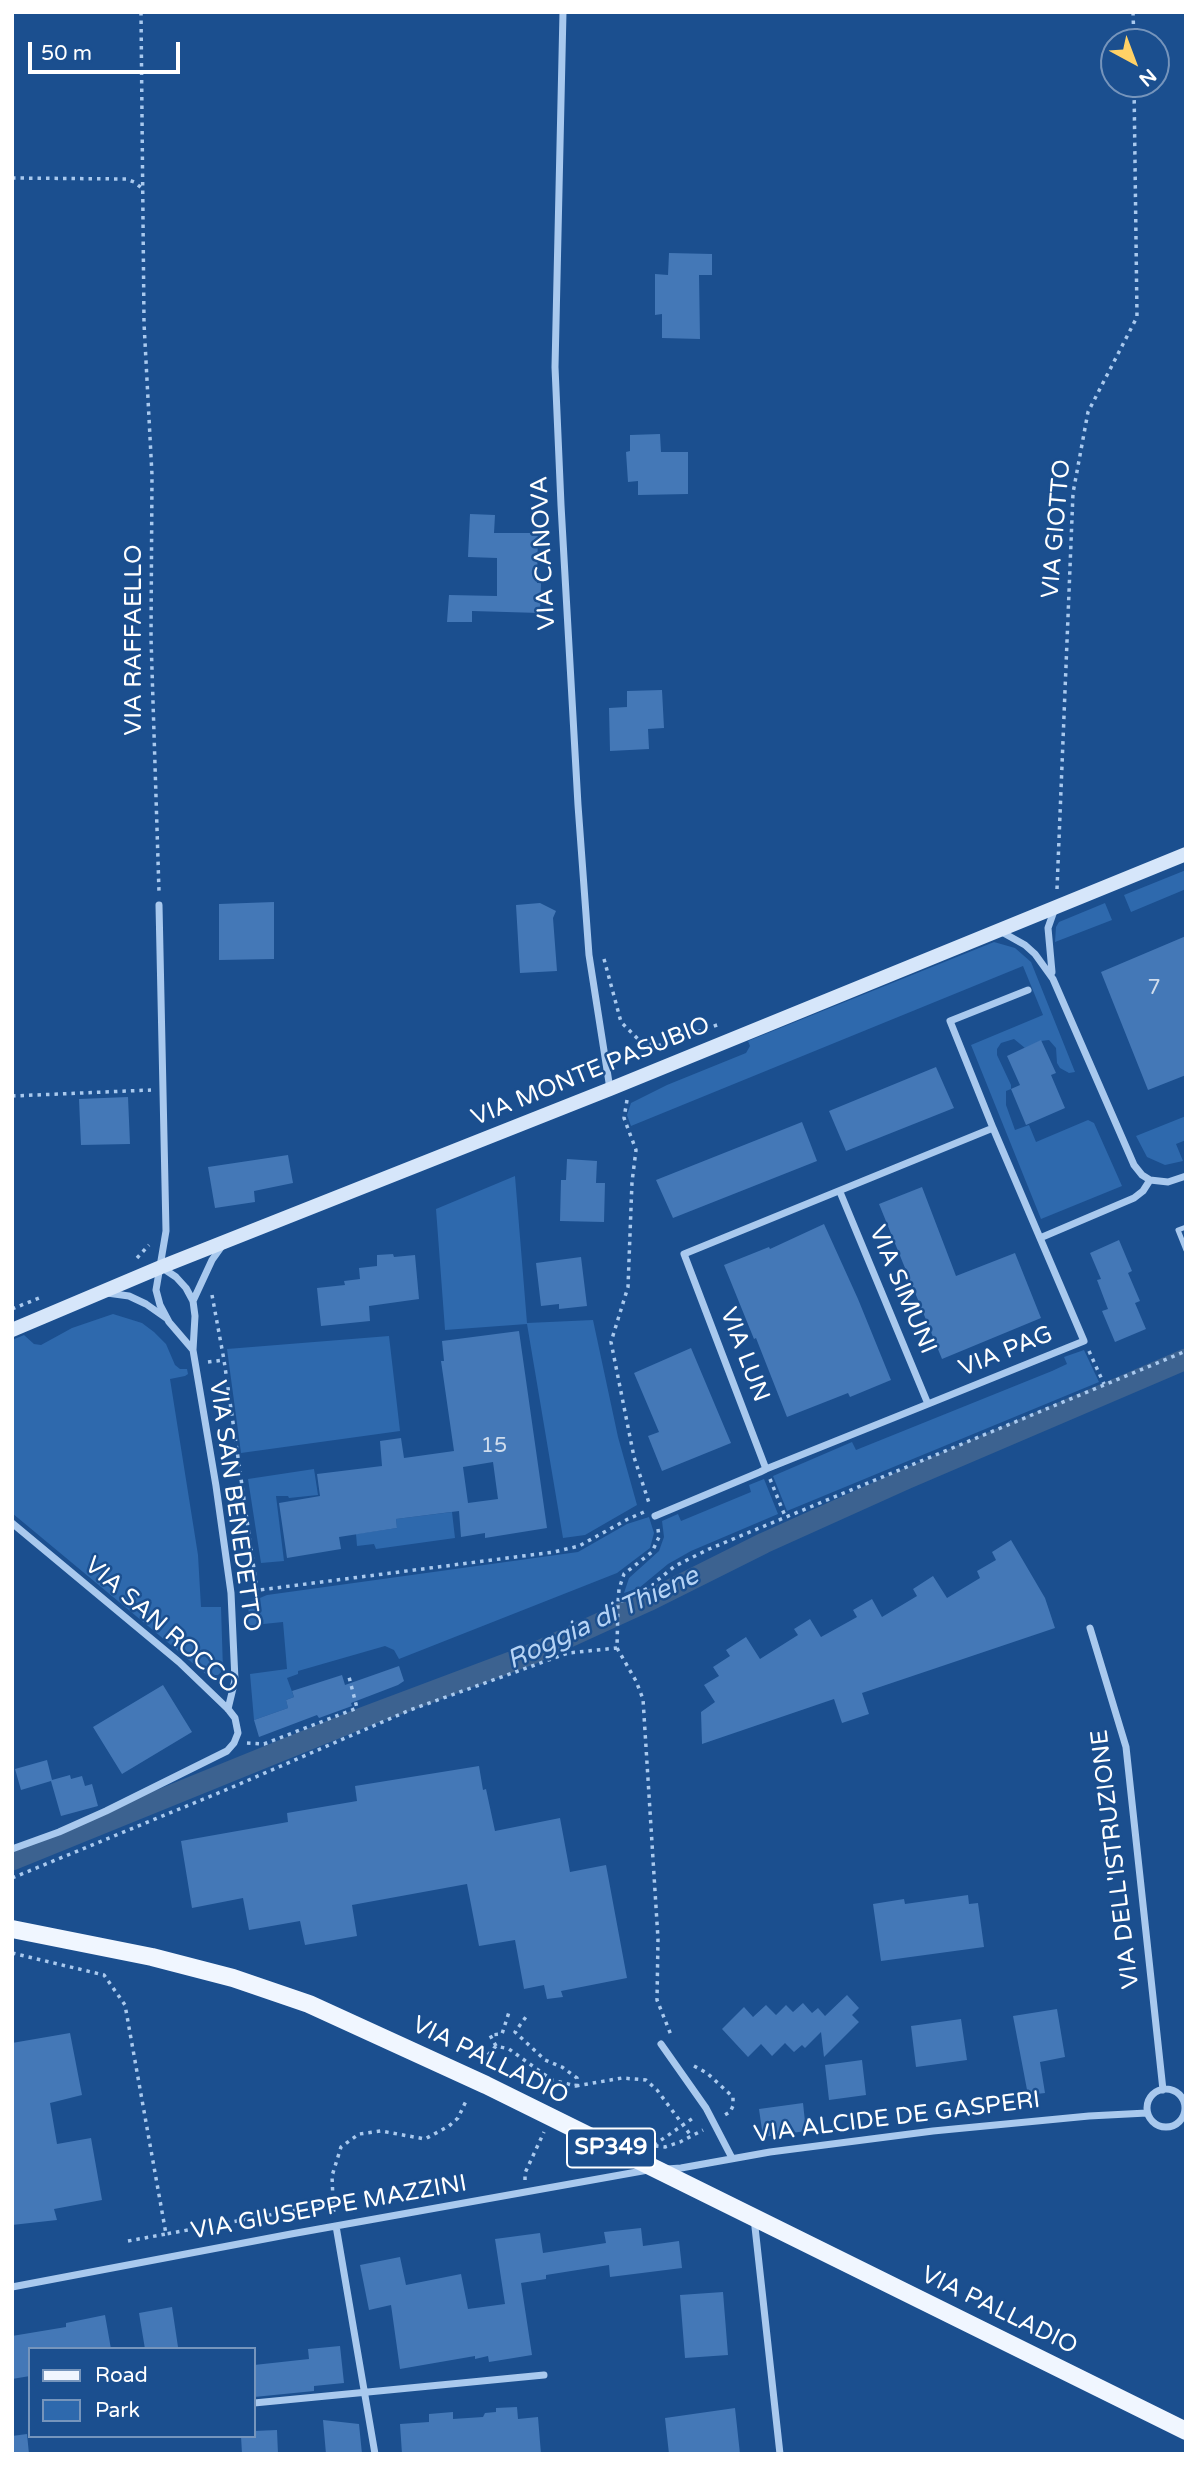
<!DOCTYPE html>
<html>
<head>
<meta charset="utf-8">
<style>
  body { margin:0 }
  #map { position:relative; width:1198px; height:2466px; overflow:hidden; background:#1b4f8f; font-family:"Varela Round",sans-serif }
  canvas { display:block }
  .frame { position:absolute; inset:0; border:14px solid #fff; pointer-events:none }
  .legend { position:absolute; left:28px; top:2347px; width:228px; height:91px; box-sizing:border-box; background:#1b4f8f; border:2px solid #7695bc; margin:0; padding:9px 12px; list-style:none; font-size:21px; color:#fff }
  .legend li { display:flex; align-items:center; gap:14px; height:35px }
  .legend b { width:35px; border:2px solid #7695bc }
  .north { position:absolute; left:1100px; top:28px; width:70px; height:70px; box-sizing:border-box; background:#1b4f8f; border:2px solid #7695bc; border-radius:50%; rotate:139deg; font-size:19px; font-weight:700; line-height:28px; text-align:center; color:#fff }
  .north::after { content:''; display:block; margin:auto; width:24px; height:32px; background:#ffd166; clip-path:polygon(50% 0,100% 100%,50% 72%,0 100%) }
  .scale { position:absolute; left:28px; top:42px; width:152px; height:32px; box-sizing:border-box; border:4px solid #fff; border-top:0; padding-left:9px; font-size:21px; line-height:24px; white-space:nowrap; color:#fff; -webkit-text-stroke:5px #1b4f8f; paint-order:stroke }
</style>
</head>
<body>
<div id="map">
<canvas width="1198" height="2466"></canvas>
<div class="frame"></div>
<ul class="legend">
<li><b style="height:9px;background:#f0f6ff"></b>Road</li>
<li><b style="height:19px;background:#2e69ad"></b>Park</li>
</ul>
<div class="north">N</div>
<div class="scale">50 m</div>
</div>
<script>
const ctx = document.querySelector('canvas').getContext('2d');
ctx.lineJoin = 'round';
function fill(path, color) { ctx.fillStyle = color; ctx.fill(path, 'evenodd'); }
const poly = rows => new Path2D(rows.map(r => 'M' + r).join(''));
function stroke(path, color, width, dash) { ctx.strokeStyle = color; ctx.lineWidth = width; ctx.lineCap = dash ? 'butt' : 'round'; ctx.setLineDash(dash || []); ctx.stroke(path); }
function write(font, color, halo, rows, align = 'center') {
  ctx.font = font + ' "Varela Round",sans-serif'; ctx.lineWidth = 5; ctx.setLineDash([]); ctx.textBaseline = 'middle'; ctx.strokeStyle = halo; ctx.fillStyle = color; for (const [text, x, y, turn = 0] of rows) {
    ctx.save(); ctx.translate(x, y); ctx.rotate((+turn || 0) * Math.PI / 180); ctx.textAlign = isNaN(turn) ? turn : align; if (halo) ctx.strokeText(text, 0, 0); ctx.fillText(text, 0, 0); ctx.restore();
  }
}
fill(poly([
  [1186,870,1186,889,1131,912,1124,895],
  [1105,903,1112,920,1055,942,1056,927,1059,922],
  [994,942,1015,948,1031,962,1075,1072,1069,1073,1060,1068,1057,1063,1056,1048,1049,1040,1041,1041,1025,1048,1014,1039,1001,1043,997,1049,997,1055,1011,1085,1011,1089,1006,1091,1006,1105,1015,1130,1029,1125,1036,1142,1088,1120,1094,1123,1122,1186,1041,1219,971,1045,1043,1015,1023,966,631,1126,627,1115,631,1103,667,1085,746,1053,750,1046,748,1041],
  [1186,1116,1186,1140,1176,1144,1183,1161,1165,1165,1147,1157,1136,1136],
  [515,1176,527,1323,593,1320,618,1437,637,1505,585,1535,563,1538,527,1324,445,1330,436,1209],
  [113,1314,142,1323,154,1332,166,1344,175,1365,180,1369,187,1369,188,1374,185,1376,170,1379,198,1555,201,1607,221,1607,223,1670,218,1675,207,1675,12,1513,12,1340,24,1335,34,1344,41,1345,72,1328],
  [389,1336,400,1431,241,1453,227,1349],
  [1084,1350,1099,1382,787,1511,773,1476,852,1442,856,1450,1052,1371,1067,1364,1064,1357],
  [314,1469,318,1495,289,1498,288,1496,276,1496,284,1561,261,1563,248,1479],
  [764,1479,778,1514,691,1551,668,1564,639,1588,624,1593,629,1578,659,1551,664,1537,662,1521,678,1514,681,1521,751,1492,749,1485],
  [452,1512,455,1538,376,1549,374,1544,357,1546,356,1534,397,1528,396,1519],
  [649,1517,654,1533,650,1548,617,1573,399,1659,394,1650,385,1646,298,1671,298,1674,287,1678,294,1697,286,1700,288,1708,254,1720,250,1674,287,1669,283,1622,244,1626,244,1621,249,1620,248,1603,267,1595,578,1552,627,1524]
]), '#2e69ad');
stroke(poly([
  [12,1860,359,1719,532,1654,648,1601,764,1543,906,1479,1186,1359]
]), '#3c6290', 21);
fill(poly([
  [669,253,712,254,712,275,699,275,700,339,662,338,662,314,655,315,655,274,668,275],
  [660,434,661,452,688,452,688,494,638,495,638,481,628,482,626,452,630,451,630,435],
  [470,514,495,515,494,533,538,533,537,583,541,583,540,613,472,611,472,622,447,622,449,595,497,596,497,558,468,557],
  [662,690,664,728,648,729,649,749,610,751,609,708,627,707,627,691],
  [274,902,274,959,219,960,219,904],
  [540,903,556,911,553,918,557,971,520,973,516,905],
  [1186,936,1186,1075,1148,1090,1101,972],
  [1041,1040,1056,1073,1051,1075,1065,1108,1026,1125,1011,1089,1020,1085,1007,1056],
  [936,1067,954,1108,846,1151,829,1111],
  [128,1097,130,1144,81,1145,79,1099],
  [802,1122,817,1161,673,1218,656,1180],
  [288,1155,293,1183,254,1191,255,1202,215,1208,208,1167],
  [567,1159,597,1161,596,1183,605,1183,604,1222,560,1221,561,1180,566,1180],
  [922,1187,956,1276,1015,1253,1041,1318,942,1359,879,1204],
  [824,1224,858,1299,891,1380,850,1397,848,1393,787,1417,756,1338,754,1339,724,1265,769,1247,770,1249],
  [1119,1240,1132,1271,1128,1273,1140,1301,1135,1303,1146,1329,1115,1342,1102,1311,1108,1309,1097,1280,1101,1279,1090,1253],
  [393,1254,394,1257,415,1255,419,1299,369,1306,370,1321,321,1326,317,1288,345,1285,344,1281,360,1279,359,1268,377,1266,377,1255],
  [581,1257,587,1306,559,1309,559,1304,541,1306,536,1263],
  [519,1331,547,1528,485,1538,485,1533,461,1537,459,1511,396,1519,397,1528,339,1537,341,1549,287,1558,279,1503,320,1496,317,1474,382,1466,380,1441,401,1438,404,1458,454,1451,441,1361,444,1361,442,1341],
  [493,1462,498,1499,468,1503,463,1467],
  [691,1348,731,1443,662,1471,648,1436,659,1432,634,1373],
  [1011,1540,1045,1598,1055,1628,862,1693,869,1714,842,1723,834,1699,702,1744,701,1712,715,1702,704,1685,719,1676,713,1667,730,1656,726,1650,746,1637,760,1659,798,1635,794,1629,810,1619,821,1637,857,1617,853,1610,872,1599,882,1617,917,1596,913,1589,933,1576,947,1598,980,1578,977,1571,996,1560,992,1552],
  [399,1666,404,1681,398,1685,351,1703,352,1706,319,1718,317,1715,259,1737,254,1720,288,1708,286,1700,294,1697,292,1691,342,1675,345,1685],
  [163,1685,192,1732,122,1774,93,1727],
  [47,1760,52,1780,70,1775,71,1779,82,1776,85,1786,92,1784,98,1806,61,1816,51,1781,21,1790,15,1769],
  [479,1766,483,1790,486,1789,495,1831,560,1818,570,1872,606,1865,627,1978,561,1991,563,1997,547,1999,544,1985,524,1989,515,1940,479,1946,467,1884,352,1905,357,1936,305,1945,300,1921,249,1930,243,1898,192,1908,181,1841,288,1822,287,1813,357,1801,355,1786],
  [968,1895,969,1904,978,1903,984,1947,881,1961,873,1904,904,1899,905,1904],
  [847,1995,859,2008,852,2015,859,2022,824,2057,821,2032,805,2048,802,2045,794,2052,785,2043,772,2056,761,2044,748,2057,722,2029,744,2007,753,2017,766,2005,776,2015,786,2005,793,2012,803,2003,812,2013,818,2008,825,2016],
  [1057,2009,1065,2057,1040,2062,1045,2093,1028,2095,1013,2016],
  [961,2019,967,2060,916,2067,911,2026],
  [70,2033,82,2095,50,2103,57,2144,91,2138,102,2200,54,2209,57,2220,12,2225,12,2043],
  [862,2060,866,2095,829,2100,825,2065],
  [803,2103,806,2131,763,2137,759,2109],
  [641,2228,643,2246,679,2241,682,2268,610,2277,609,2265,546,2275,546,2279,521,2283,532,2355,489,2362,488,2356,475,2359,475,2356,400,2369,391,2305,369,2310,360,2265,400,2257,406,2285,461,2274,468,2309,505,2304,495,2239,540,2233,543,2253,606,2243,604,2232],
  [723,2292,728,2355,685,2358,680,2295],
  [172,2307,178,2347,145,2349,139,2313],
  [105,2315,111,2349,30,2349,30,2376,12,2379,12,2336,66,2327,66,2323],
  [340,2346,344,2383,314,2386,314,2391,254,2397,254,2365,309,2359,308,2349],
  [517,2407,518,2419,538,2417,541,2454,402,2454,400,2424,429,2422,429,2414,453,2412,453,2419,483,2417,485,2413,496,2412,496,2408],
  [735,2408,740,2454,669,2454,665,2418],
  [323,2420,359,2424,362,2454,326,2454],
  [277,2430,278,2454,242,2454,241,2436,254,2436,254,2431],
  [27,2434,29,2454,12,2454,12,2436]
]), '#4478b7');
stroke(poly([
  [141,12,144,323,152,475,151,638,159,892],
  [1133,12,1134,42],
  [12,178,126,179,134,182,143,189],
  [1057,889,1073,493,1088,412,1137,317,1134,84],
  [604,959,621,1022,640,1041,657,1046,720,1024],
  [12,1096,151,1090],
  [627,1100,624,1118,636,1150,632,1182,628,1287,611,1342,634,1457,650,1506],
  [137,1258,149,1245],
  [212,1295,224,1360,257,1590],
  [12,1309,39,1298],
  [1089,1351,1104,1384],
  [208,1362,224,1360],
  [770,1479,785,1516],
  [658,1529,659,1537,652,1552,624,1574,619,1589,618,1603,648,1588,675,1566,709,1549,1186,1351],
  [244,1592,554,1552,579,1546,628,1519,644,1512],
  [617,1648,636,1681,643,1699,658,1939,657,2000,671,2035],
  [247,1743,264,1744,357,1708,348,1673],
  [12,1878,228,1789,410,1710,568,1653,617,1648,618,1603],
  [12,1953,104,1975,125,2005,166,2234,313,2207,333,2200,332,2176,341,2147,359,2134,381,2131,425,2139,449,2126,458,2118,466,2101],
  [496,2046,490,2035,502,2034,510,2009],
  [488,2055,496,2046,509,2049,552,2080,576,2086,577,2078,562,2067,545,2060,515,2032,528,2014],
  [694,2066,707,2073,733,2097,733,2106,730,2112,723,2116],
  [576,2086,622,2078,646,2080,657,2090,692,2137],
  [654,2145,696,2116],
  [655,2146,665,2147,680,2142,703,2130],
  [525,2180,525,2173,544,2132],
  [333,2200,334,2215],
  [128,2241,166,2234]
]), '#a9c9ee', 3.5, [3.5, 5]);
stroke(poly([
  [1186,1227,1178,1230,1186,1250]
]), '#a9c9ee', 5);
stroke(poly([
  [563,12,555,367,561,505,578,805,589,955,610,1089],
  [159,905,166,1231,156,1290,160,1305,169,1322,193,1350,195,1316,193,1301,186,1288,176,1277,161,1267],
  [1000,931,1025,945,1035,954,1053,979,1134,1165,1142,1175,1150,1180,1168,1182,1186,1176],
  [1052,972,1048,928,1055,908],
  [993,1128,950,1021,1028,990],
  [840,1192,928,1404],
  [1040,1238,1134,1198,1143,1191,1150,1180],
  [107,1293,129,1296,146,1304,166,1318],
  [193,1301,212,1260,222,1246],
  [193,1350,216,1486,231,1593,235,1680,228,1709],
  [655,1516,760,1472,766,1469,928,1404,1084,1341,993,1128,684,1254,766,1469],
  [12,1523,179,1662,228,1709,235,1718,238,1733,234,1743,227,1751,106,1811,59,1832,12,1849],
  [1090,1628,1126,1747,1163,2090],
  [661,2044,706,2108,732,2158],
  '1147 2108a19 19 0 1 1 38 0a19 19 0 1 1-38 0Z',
  [667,2169,681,2168,770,2152,933,2131,1089,2116,1147,2113],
  [754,2218,780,2454],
  [336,2226,375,2454],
  [12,2287,291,2234,648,2170],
  [254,2403,544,2375]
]), '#a9c9ee', 7);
stroke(poly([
  [12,1330,161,1267,610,1089,1186,854]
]), '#d6e6fa', 14);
stroke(poly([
  [12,1929,152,1957,233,1978,309,2004,486,2085,1186,2431]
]), '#f0f6ff', 18);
write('21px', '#d0dded', null, [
  ["7",1154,988],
  ["15",494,1446]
]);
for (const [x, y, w] of [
  [611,2148,88]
]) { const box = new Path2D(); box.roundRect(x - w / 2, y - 19.5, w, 39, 5); ctx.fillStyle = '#1b4f8f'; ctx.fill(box); stroke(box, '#fff', 2); }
write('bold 23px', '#fff', null, [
  ["SP349",611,2148]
]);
write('24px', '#fff', '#1b4f8f', [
  ["VIA GIOTTO",1057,529,-85],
  ["VIA CANOVA",544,553,-93],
  ["VIA RAFFAELLO",135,640,-90],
  ["VIA MONTE PASUBIO",591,1072,-22],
  ["VIA SIMUNI",902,1290,67],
  ["VIA PAG",1006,1352,-22],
  ["VIA LUN",744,1355,69],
  ["VIA SAN BENEDETTO",234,1506,82],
  ["VIA SAN ROCCO",161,1626,41],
  ["VIA DELL'ISTRUZIONE",1116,1859,-97],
  ["VIA PALLADIO",490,2061,26],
  ["VIA ALCIDE DE GASPERI",897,2118,-7],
  ["VIA GIUSEPPE MAZZINI",329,2208,-10],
  ["VIA PALLADIO",999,2311,26]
]);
write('italic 26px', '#b5d3f5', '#1b4f8f', [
  ["Roggia di Thiene",603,1619,-25]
]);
</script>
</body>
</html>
